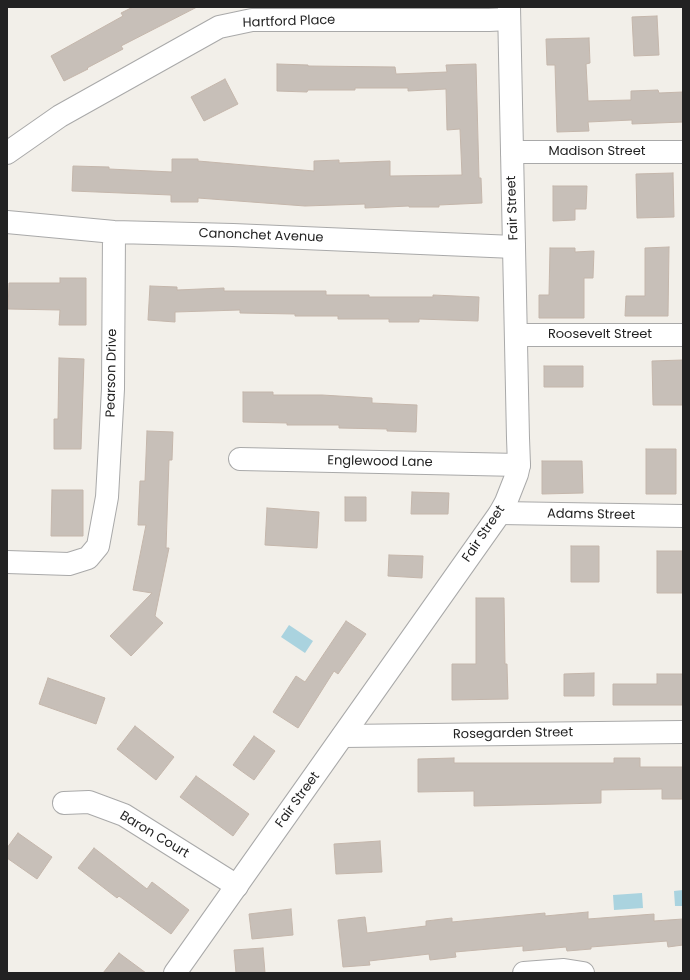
<!DOCTYPE html>
<html>
<head>
<meta charset="utf-8">
<style>
  body { margin:0 }
  #map { position:relative; width:690px; height:980px; overflow:hidden; background:#f2efe9; font-family:Poppins,sans-serif }
  canvas { display:block }
  .frame { position:absolute; inset:0; border:8px solid #222; pointer-events:none }
</style>
</head>
<body>
<div id="map">
<canvas width="690" height="980"></canvas>
<div class="frame"></div>
</div>
<script>
const ctx = document.querySelector('canvas').getContext('2d');
ctx.lineJoin = 'round';
function fill(path, color) { ctx.fillStyle = color; ctx.fill(path, 'evenodd'); }
const poly = rows => new Path2D(rows.map(r => 'M' + r).join(''));
function stroke(path, color, width, dash) { ctx.strokeStyle = color; ctx.lineWidth = width; ctx.lineCap = dash ? 'butt' : 'round'; ctx.setLineDash(dash || []); ctx.stroke(path); }
function write(font, color, halo, rows, align = 'center') {
  ctx.font = font + ' Poppins,sans-serif'; ctx.lineWidth = 3.5; ctx.setLineDash([]); ctx.textBaseline = 'middle'; ctx.strokeStyle = halo; ctx.fillStyle = color; for (const [text, x, y, turn = 0] of rows) {
    ctx.save(); ctx.translate(x, y); ctx.rotate((+turn || 0) * Math.PI / 180); ctx.textAlign = isNaN(turn) ? turn : align; if (halo) ctx.strokeText(text, 0, 0); ctx.fillText(text, 0, 0); ctx.restore();
  }
}
fill(poly([
  [289,625,313,641,305,653,281,637],
  [683,890,683,906,675,906,674,891],
  [642,893,643,908,614,910,613,895]
]), '#aad3df');
const building = poly([
  [133,7,197,7,121,46,123,49,87,68,88,69,64,81,51,56,123,16,121,13,133,7],
  [657,16,659,55,634,56,632,17,657,16],
  [589,38,590,63,586,64,588,101,631,100,631,91,658,90,659,93,683,92,683,122,632,124,632,120,588,122,589,131,557,132,555,65,547,65,546,39,589,38],
  [277,64,308,65,308,66,395,67,396,74,447,72,446,65,476,64,479,178,481,178,482,203,439,205,439,207,409,207,409,206,365,208,365,204,305,206,198,198,198,202,171,202,171,195,72,191,73,166,109,167,109,169,172,172,172,159,198,159,198,161,314,171,314,161,339,160,339,163,390,161,390,176,462,175,460,129,447,130,446,89,408,91,408,88,355,88,355,90,308,90,307,92,277,91,277,64],
  [225,79,238,104,204,121,191,97,225,79],
  [673,173,674,217,637,218,636,174,673,173],
  [553,186,587,186,586,209,575,209,575,220,553,221,553,186],
  [669,247,668,316,625,316,626,296,645,296,645,248,669,247],
  [550,248,575,248,575,252,594,251,593,278,584,278,584,318,539,318,539,295,549,295,550,248],
  [60,278,86,278,86,325,59,325,60,310,8,309,9,283,60,283,60,278],
  [150,286,177,287,177,290,224,288,224,291,326,291,326,295,369,295,369,297,433,297,433,295,479,297,478,321,419,319,419,322,389,322,389,319,338,319,338,316,295,316,295,314,240,313,240,310,175,312,175,322,148,320,150,286],
  [59,358,84,359,81,449,54,449,54,419,58,419,59,358],
  [683,360,683,405,653,405,652,361,683,360],
  [544,366,583,366,583,387,544,387,544,366],
  [243,392,273,392,273,395,322,395,372,398,372,403,417,405,416,432,387,431,387,429,339,428,339,425,287,425,287,423,243,422,243,392],
  [147,431,173,432,172,460,169,460,166,548,169,548,155,616,163,623,131,656,110,636,152,593,133,590,146,525,138,525,140,481,145,481,147,431],
  [646,449,676,449,676,494,646,494,646,449],
  [542,461,582,461,583,493,542,494,542,461],
  [52,490,83,490,83,536,51,536,52,490],
  [412,492,449,493,448,514,411,514,412,492],
  [345,497,366,497,366,521,345,521,345,497],
  [267,508,319,512,317,548,265,545,267,508],
  [571,546,599,546,599,582,571,582,571,546],
  [657,551,683,551,683,593,657,593,657,551],
  [389,555,423,556,422,578,388,576,389,555],
  [476,598,504,598,505,664,507,664,508,699,452,700,452,664,476,664,476,598],
  [346,621,366,634,338,674,334,671,298,728,273,712,296,676,305,682,346,621],
  [594,673,594,696,564,696,564,674,594,673],
  [657,674,683,674,683,705,613,705,613,684,657,684,657,674],
  [48,678,105,698,96,724,39,704,48,678],
  [135,726,174,757,156,780,117,749,135,726],
  [254,736,275,751,254,780,233,765,254,736],
  [454,758,454,763,614,763,614,758,640,758,640,767,683,767,683,799,662,799,662,789,601,790,601,803,474,806,474,791,418,792,418,759,454,758],
  [196,776,249,814,233,836,180,797,196,776],
  [18,833,52,857,37,879,7,858,7,848,18,833],
  [380,841,382,872,336,874,334,844,380,841],
  [94,848,147,889,152,882,189,910,171,934,119,896,117,898,78,868,94,848],
  [291,909,293,935,252,939,249,914,291,909],
  [588,912,588,919,654,914,654,921,683,919,683,945,668,947,667,941,591,947,591,949,567,951,566,947,523,951,523,946,455,952,456,957,430,960,429,954,369,961,370,965,343,967,338,920,365,917,367,933,426,926,426,921,452,918,452,922,545,913,545,916,588,912],
  [263,948,265,973,236,973,234,950,263,948],
  [119,953,146,973,103,973,119,953]
]);
fill(building, '#c7bfb8');
stroke(building, '#c4b6ab', 1);
const minor = poly([
  [512,152,683,152],
  [7,153,60,116,219,27,252,20,489,20,509,19],
  [7,222,114,232,233,235,514,247],
  [516,335,683,335],
  [240,459,519,465],
  [500,513,683,516],
  [7,562,69,564,88,558,98,546,107,497,113,389,114,232],
  [343,736,683,732],
  [64,803,89,802,124,815,237,886],
  [524,973,564,970,583,973]
]);
const tertiary = poly([
  [175,973,500,513,506,502,517,474,519,465,518,438,509,7]
]);
stroke(minor, '#a9a9a9', 24);
stroke(tertiary, '#a9a9a9', 24);
stroke(minor, '#fff', 22);
stroke(tertiary, '#fff', 22);
write('13px', '#222', '#fff', [
  ["Hartford Place",289,22,-2],
  ["Madison Street",597,152],
  ["Fair Street",513,208,-92],
  ["Canonchet Avenue",261,236,2],
  ["Roosevelt Street",600,335],
  ["Pearson Drive",112,373,-89],
  ["Englewood Lane",380,462,1],
  ["Adams Street",591,515,1],
  ["Fair Street",484,534,-56],
  ["Rosegarden Street",513,734,-1],
  ["Fair Street",298,800,-54],
  ["Baron Court",154,835,31]
]);
</script>
</body>
</html>
